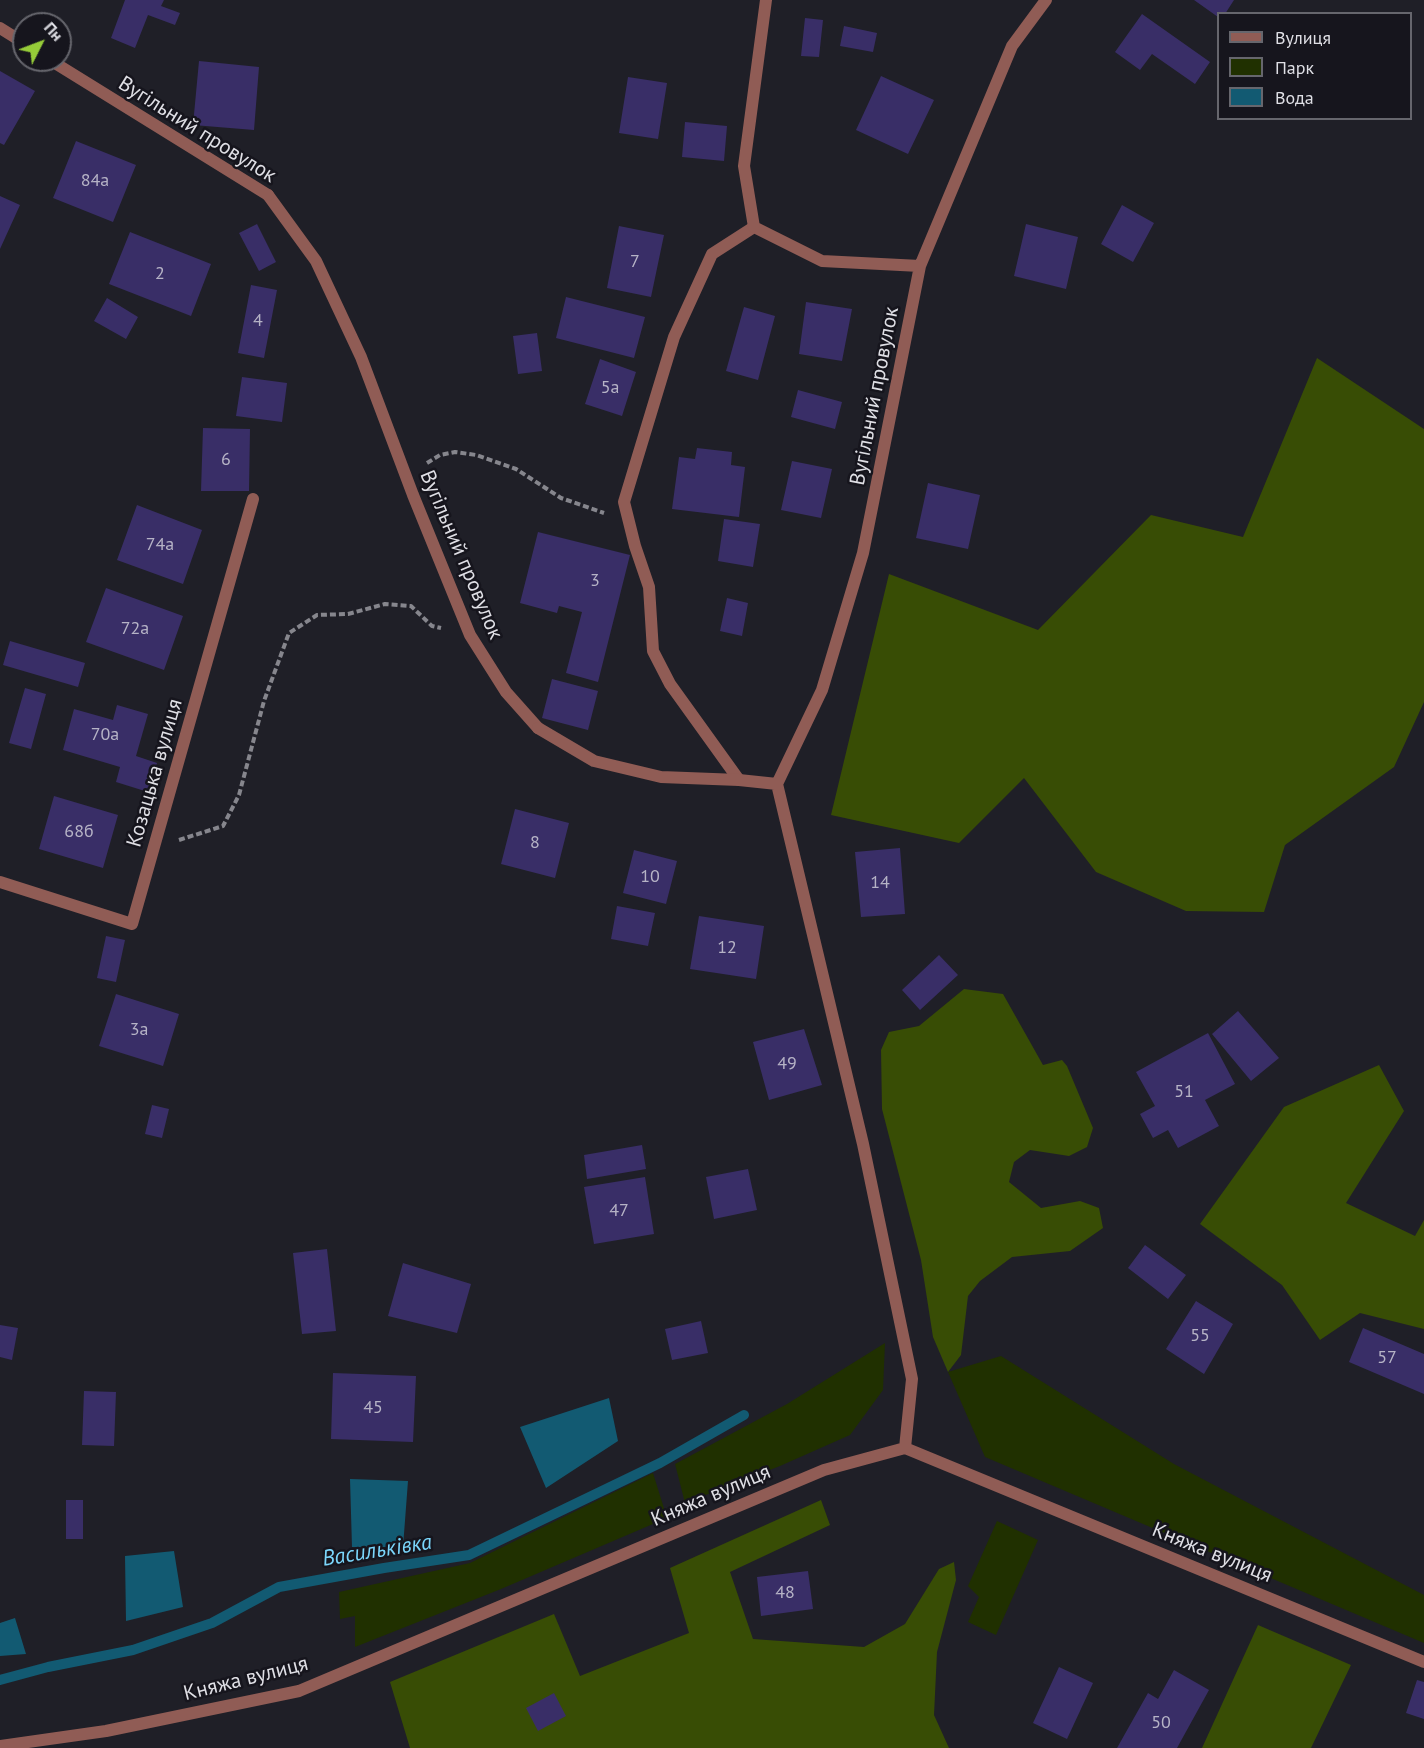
<!DOCTYPE html>
<html>
<head>
<meta charset="utf-8">
<style>
  body { margin:0 }
  #map { position:relative; width:1424px; height:1748px; overflow:hidden; background:#1f1f27; font-family:"PT Sans",sans-serif }
  canvas { display:block }
  .legend { position:absolute; left:1217px; top:12px; width:195px; height:108px; box-sizing:border-box; background:#16151d; border:2px solid #66666d; margin:0; padding:8px 10px; list-style:none; font-size:18px; color:#dfdfe5 }
  .legend li { display:flex; align-items:center; gap:12px; height:30px }
  .legend b { width:30px; border:2px solid #66666d }
  .north { position:absolute; left:12px; top:12px; width:60px; height:60px; box-sizing:border-box; background:#16151d; border:2px solid #66666d; border-radius:50%; rotate:48deg; font-size:16px; font-weight:700; line-height:24px; text-align:center; color:#dfdfe5 }
  .north::after { content:''; display:block; margin:auto; width:21px; height:27px; background:#96cc39; clip-path:polygon(50% 0,100% 100%,50% 72%,0 100%) }
</style>
</head>
<body>
<div id="map">
<canvas width="1424" height="1748"></canvas>
<ul class="legend">
<li><b style="height:8px;background:#905c55"></b>Вулиця</li>
<li><b style="height:16px;background:#203000"></b>Парк</li>
<li><b style="height:16px;background:#125a72"></b>Вода</li>
</ul>
<div class="north">Пн</div>
</div>
<script>
const ctx = document.querySelector('canvas').getContext('2d');
ctx.lineJoin = 'round';
function fill(path, color) { ctx.fillStyle = color; ctx.fill(path, 'evenodd'); }
const poly = rows => new Path2D(rows.map(r => 'M' + r).join(''));
function stroke(path, color, width, dash) { ctx.strokeStyle = color; ctx.lineWidth = width; ctx.lineCap = dash ? 'butt' : 'round'; ctx.setLineDash(dash || []); ctx.stroke(path); }
function write(font, color, halo, rows, align = 'center') {
  ctx.font = font + ' "PT Sans",sans-serif'; ctx.lineWidth = 5; ctx.setLineDash([]); ctx.textBaseline = 'middle'; ctx.strokeStyle = halo; ctx.fillStyle = color; for (const [text, x, y, turn = 0] of rows) {
    ctx.save(); ctx.translate(x, y); ctx.rotate((+turn || 0) * Math.PI / 180); ctx.textAlign = isNaN(turn) ? turn : align; if (halo) ctx.strokeText(text, 0, 0); ctx.fillText(text, 0, 0); ctx.restore();
  }
}
fill(poly([
  [885,1343,883,1390,850,1435,780,1466,685,1503,675,1464,787,1404],
  [1001,1356,1174,1464,1424,1595,1424,1643,985,1457,948,1372],
  [653,1473,667,1518,501,1589,355,1647,355,1616,340,1619,339,1592,470,1563],
  [997,1521,1038,1540,996,1635,968,1622,979,1597,968,1586]
]), '#203000');
fill(poly([
  [1317,358,1424,429,1424,702,1394,767,1285,845,1264,912,1186,911,1096,872,1024,778,959,843,831,815,889,574,1038,630,1151,515,1243,537],
  [964,989,1003,994,1043,1065,1062,1060,1067,1066,1093,1128,1087,1147,1069,1156,1030,1150,1014,1162,1009,1182,1041,1208,1080,1201,1099,1208,1103,1228,1070,1251,1012,1257,980,1281,968,1296,961,1355,948,1372,933,1337,921,1260,882,1109,881,1050,889,1032,919,1026],
  [1379,1065,1404,1111,1346,1203,1415,1236,1424,1220,1424,1329,1360,1313,1320,1340,1282,1285,1200,1224,1284,1107],
  [821,1500,830,1525,730,1572,753,1639,864,1647,905,1624,939,1569,954,1562,956,1580,937,1652,934,1715,949,1748,410,1748,390,1682,554,1614,580,1676,689,1633,670,1568],
  [1258,1625,1351,1665,1311,1748,1202,1748]
]), '#384d05');
fill(poly([
  [609,1398,618,1441,546,1488,520,1427],
  [350,1479,408,1481,403,1547,352,1547],
  [174,1551,183,1607,126,1621,125,1556],
  [15,1618,26,1654,0,1656,0,1623]
]), '#125a72');
stroke(poly([
  [0,1680,48,1667,133,1650,212,1623,279,1587,384,1568,469,1555,660,1463,744,1415]
]), '#125a72', 10);
fill(poly([
  [125,0,164,0,161,6,180,13,175,25,148,15,135,48,111,38],
  [1194,0,1234,0,1225,14,1218,14,1218,17],
  [1142,14,1210,62,1195,84,1152,54,1140,70,1115,52],
  [805,18,823,20,819,57,801,56],
  [844,26,877,33,873,52,840,46],
  [199,61,259,67,254,130,193,125],
  [0,71,35,91,4,145,0,143],
  [881,76,934,100,908,154,856,130],
  [628,77,667,83,658,139,619,133],
  [685,122,727,126,724,161,682,157],
  [76,141,136,165,113,222,53,198],
  [0,196,20,205,0,249],
  [1122,205,1154,223,1133,262,1101,244],
  [257,224,276,262,259,271,239,233],
  [1026,224,1078,237,1066,289,1014,276],
  [619,226,664,235,651,297,607,288],
  [130,232,211,264,191,316,109,284],
  [251,285,277,290,264,358,238,353],
  [566,297,645,317,634,358,556,338],
  [107,298,138,317,126,339,94,321],
  [806,302,852,309,842,361,799,354],
  [744,307,775,316,758,380,726,371],
  [537,333,542,371,518,374,513,336],
  [600,359,636,372,622,416,585,404],
  [242,377,287,383,282,422,236,416],
  [798,390,842,402,835,429,791,417],
  [203,428,250,429,249,491,201,491],
  [697,448,732,452,731,465,745,467,739,517,672,509,679,457,695,459],
  [792,461,832,469,821,518,781,510],
  [928,483,980,495,968,549,916,538],
  [137,505,202,530,183,584,117,560],
  [724,519,760,524,753,567,718,561],
  [538,532,630,555,598,682,566,673,582,612,559,606,557,613,520,603],
  [106,588,183,616,164,670,86,642],
  [727,598,748,603,742,636,720,631],
  [10,641,85,663,78,687,3,665],
  [552,679,598,691,588,730,542,718],
  [25,688,46,694,31,749,9,743],
  [117,705,148,714,136,756,157,763,148,792,116,782,120,767,63,750,74,709,113,720],
  [54,796,118,815,103,868,39,849],
  [515,809,569,823,555,878,501,864],
  [900,848,905,914,861,917,855,852],
  [634,850,677,861,666,904,623,893],
  [617,906,655,913,648,946,611,939],
  [699,916,764,926,756,979,690,969],
  [106,936,125,940,116,982,97,978],
  [939,955,958,975,920,1010,902,990],
  [116,994,179,1014,163,1066,99,1046],
  [1238,1011,1279,1058,1251,1081,1212,1034],
  [804,1029,822,1085,769,1100,753,1042],
  [1208,1033,1235,1084,1205,1100,1219,1126,1178,1148,1168,1130,1153,1138,1140,1114,1155,1106,1136,1072],
  [152,1105,169,1109,162,1138,145,1134],
  [642,1145,646,1169,587,1179,584,1155],
  [748,1169,757,1210,714,1219,706,1177],
  [645,1177,654,1234,594,1244,584,1187],
  [1145,1245,1186,1275,1168,1299,1128,1268],
  [327,1249,336,1331,302,1334,293,1253],
  [403,1263,471,1284,457,1333,388,1316],
  [1196,1301,1233,1324,1204,1374,1166,1349],
  [701,1321,708,1353,672,1360,665,1329],
  [0,1325,18,1328,12,1360,0,1357],
  [1363,1328,1424,1354,1424,1394,1349,1362],
  [333,1373,416,1376,413,1442,331,1439],
  [84,1391,116,1392,114,1446,82,1445],
  [66,1500,83,1500,83,1539,66,1539],
  [808,1571,813,1609,761,1616,757,1577],
  [1059,1667,1093,1683,1067,1739,1033,1723],
  [1174,1670,1209,1690,1177,1748,1117,1748,1148,1693,1158,1699],
  [1417,1680,1424,1682,1424,1719,1406,1713],
  [554,1693,566,1716,538,1731,526,1708]
]), '#392e67');
stroke(poly([
  [427,463,440,455,455,452,476,455,516,469,561,498,604,513],
  [179,840,223,826,239,795,264,701,289,633,317,615,348,614,385,604,411,606,432,626,441,628]
]), '#86868d', 4, [6, 3]);
stroke(poly([
  [268,195,316,261,361,357,413,495,470,635,506,692,538,728],
  [739,780,670,684,653,651,649,587,635,546,624,502,674,337,712,254,754,227]
]), '#905c55', 12);
stroke(poly([
  [766,0,744,166,754,227,822,261,920,266],
  [0,28,24,43],
  [50,60,268,195],
  [538,728,594,761,661,777,739,780,777,784,822,690,863,553,920,266,1012,46,1046,0],
  [777,784,863,1144,912,1379,905,1448],
  [0,882,132,924,253,499],
  [0,1746,106,1731,299,1691,824,1470,905,1448,1424,1662]
]), '#905c55', 12);
write('18px', '#b6b3c6', null, [
  ["84а",95,181],
  ["7",635,262],
  ["2",160,274],
  ["4",258,321],
  ["5а",610,388],
  ["6",226,460],
  ["74а",160,545],
  ["3",595,581],
  ["72а",135,629],
  ["70а",105,735],
  ["68б",79,832],
  ["8",535,843],
  ["10",650,877],
  ["14",880,883],
  ["12",727,948],
  ["3а",139,1030],
  ["49",787,1064],
  ["51",1184,1092],
  ["47",619,1211],
  ["55",1200,1336],
  ["57",1387,1358],
  ["45",373,1408],
  ["48",785,1593],
  ["50",1161,1723]
]);
write('21px', '#dfdfe5', '#16151d', [
  ["Вугільний провулок",197,130,32],
  ["Вугільний провулок",875,396,-79],
  ["Вугільний провулок",461,555,67],
  ["Козацька вулиця",155,773,-74],
  ["Княжа вулиця",711,1496,-23],
  ["Княжа вулиця",1212,1553,22],
  ["Княжа вулиця",246,1679,-14]
]);
write('italic 22px', '#7bd6fb', '#16151d', [
  ["Васильківка",377,1551,-9]
]);
</script>
</body>
</html>
